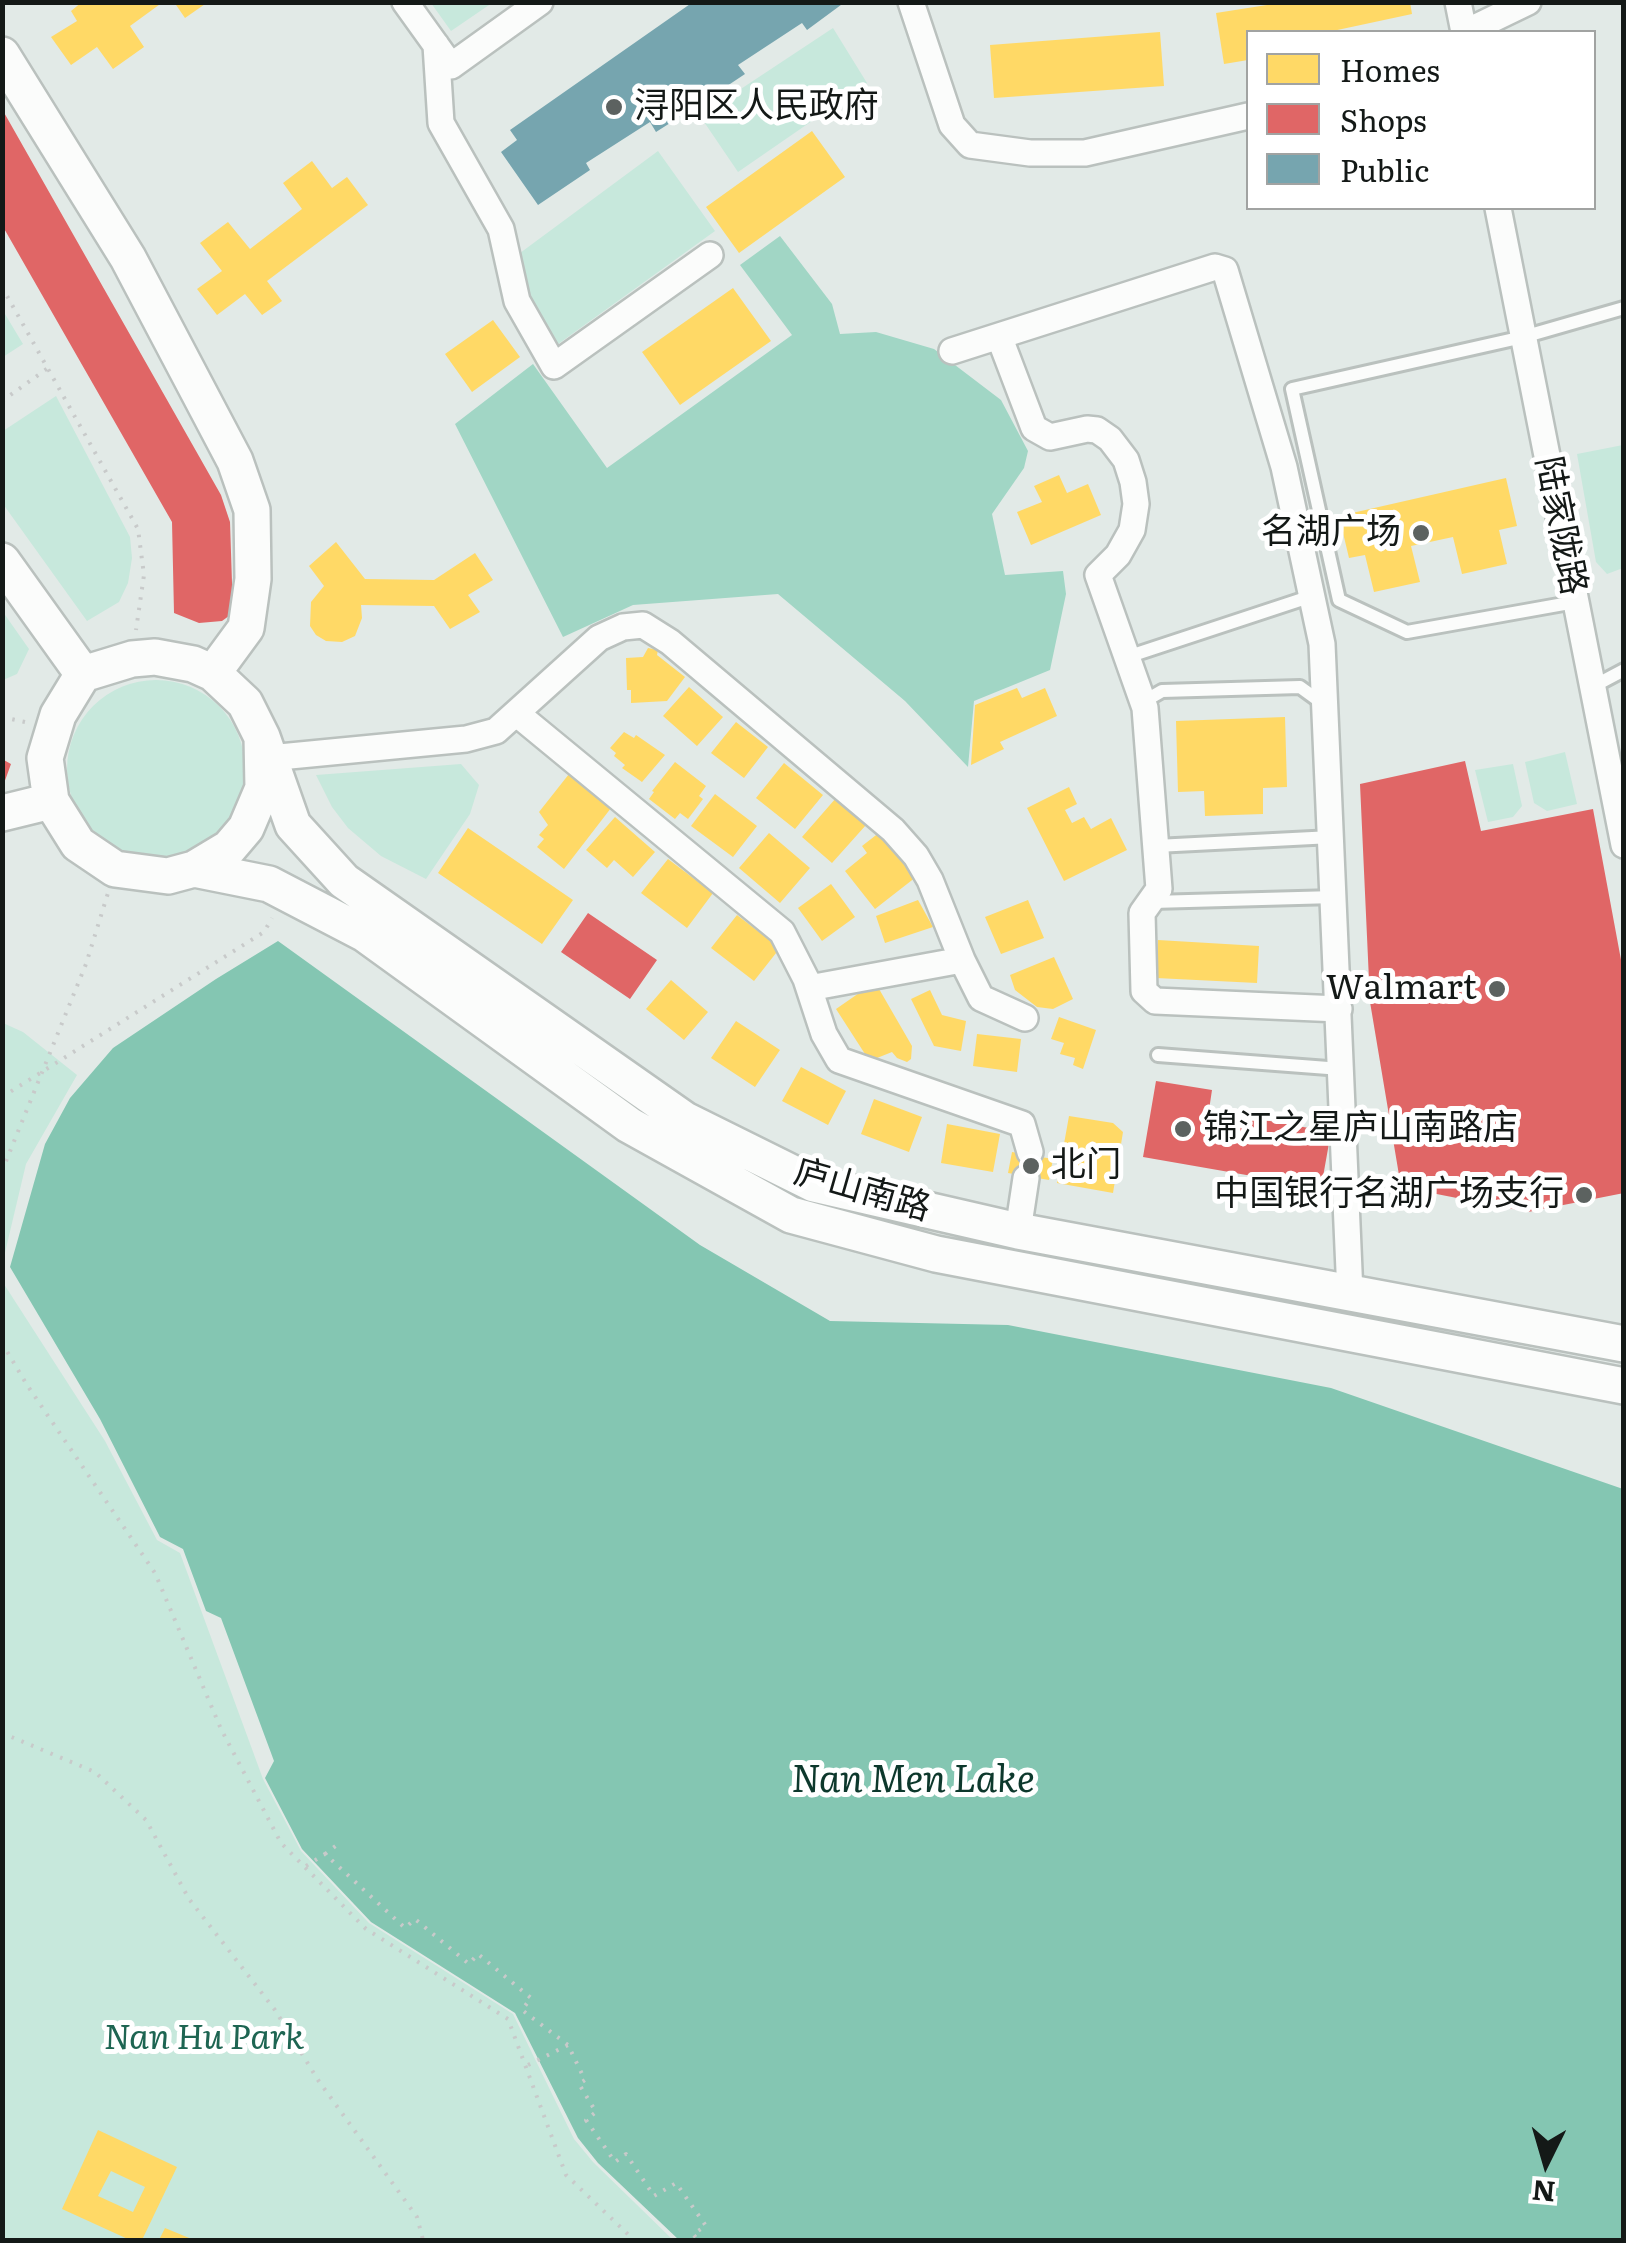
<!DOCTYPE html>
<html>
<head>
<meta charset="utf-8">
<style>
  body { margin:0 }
  #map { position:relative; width:1626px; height:2243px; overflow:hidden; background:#e2eae7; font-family:Literata,serif }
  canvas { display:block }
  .frame { position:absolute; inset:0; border:5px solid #141917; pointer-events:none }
  .legend { position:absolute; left:1246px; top:30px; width:350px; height:180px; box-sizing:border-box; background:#fff; border:2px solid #a1a3a2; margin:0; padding:12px 18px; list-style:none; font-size:30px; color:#141917 }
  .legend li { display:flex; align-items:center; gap:20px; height:50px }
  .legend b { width:50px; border:2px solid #a1a3a2 }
  .north { position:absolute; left:1496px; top:2113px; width:100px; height:100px; -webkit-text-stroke:8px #fff; paint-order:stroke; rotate:185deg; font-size:28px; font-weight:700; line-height:40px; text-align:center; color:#141917 }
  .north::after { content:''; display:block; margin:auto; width:35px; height:45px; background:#141917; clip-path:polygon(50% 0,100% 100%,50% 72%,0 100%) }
</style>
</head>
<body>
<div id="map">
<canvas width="1626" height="2243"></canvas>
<div class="frame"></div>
<ul class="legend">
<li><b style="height:28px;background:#ffd966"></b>Homes</li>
<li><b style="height:28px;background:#e06666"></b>Shops</li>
<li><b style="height:28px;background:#76a5af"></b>Public</li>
</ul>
<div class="north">N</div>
</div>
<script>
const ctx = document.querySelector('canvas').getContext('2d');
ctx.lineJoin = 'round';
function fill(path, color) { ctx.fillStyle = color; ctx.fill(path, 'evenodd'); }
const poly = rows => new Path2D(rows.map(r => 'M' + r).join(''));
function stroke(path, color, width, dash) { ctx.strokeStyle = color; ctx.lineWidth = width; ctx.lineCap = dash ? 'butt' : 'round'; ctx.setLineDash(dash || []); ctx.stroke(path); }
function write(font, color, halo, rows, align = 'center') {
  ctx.font = font + ' Literata,"Noto Sans SC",serif'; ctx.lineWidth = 10; ctx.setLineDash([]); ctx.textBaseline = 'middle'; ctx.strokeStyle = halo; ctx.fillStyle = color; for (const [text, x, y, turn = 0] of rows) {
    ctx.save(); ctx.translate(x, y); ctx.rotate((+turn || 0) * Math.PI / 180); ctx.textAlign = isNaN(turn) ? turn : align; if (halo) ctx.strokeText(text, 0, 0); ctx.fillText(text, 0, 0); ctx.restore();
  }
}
fill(poly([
  [431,3,492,3,451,31],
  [833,28,867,83,738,172,700,116],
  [658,151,715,231,554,347,525,293,516,256],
  [2,309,23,344,3,357,2,357],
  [56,396,130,537,132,558,128,583,119,602,87,621,3,504,3,431],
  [1623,445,1623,568,1607,574,1596,562,1577,454],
  [3,612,29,649,17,674,3,680],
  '67 769a89 89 0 1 1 178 0a89 89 0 1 1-178 0Z',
  [1565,752,1577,804,1547,811,1534,803,1525,762],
  [461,764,479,785,470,814,426,879,381,856,348,828,332,807,316,775],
  [1513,764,1522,806,1513,817,1488,822,1475,770],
  [3,1023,23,1032,77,1075,26,1164,3,1261],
  [2,1281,105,1441,157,1540,180,1553,263,1779,301,1851,369,1923,513,2014,574,2139,593,2162,673,2240,3,2240]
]), '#c7e8dc');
fill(poly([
  [780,236,832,304,840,334,876,332,934,349,1001,400,1028,451,1024,468,992,514,1005,575,1063,571,1066,594,1050,670,974,701,968,767,905,701,778,594,633,605,563,637,455,424,533,364,607,468,792,335,740,265]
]), '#a1d6c5');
fill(poly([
  [278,941,700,1245,830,1321,1008,1325,1331,1388,1623,1489,1623,2240,679,2240,598,2163,578,2138,515,2013,371,1922,302,1849,265,1778,274,1761,221,1618,206,1611,183,1549,160,1537,100,1419,10,1267,45,1144,70,1098,113,1048,216,979]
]), '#84c6b2');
fill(poly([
  [82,2,163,2,130,26,144,47,113,69,97,47,71,65,51,37,77,21,71,11],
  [174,2,208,2,185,18],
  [1286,2,1410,2,1412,14,1328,32,1248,32,1248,60,1224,64,1216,13],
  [1160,32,1164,86,994,98,990,45],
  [812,131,845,177,739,253,706,207],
  [312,161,332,188,347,177,368,205,267,281,282,301,262,315,245,294,217,315,197,289,222,271,200,243,228,222,250,249,302,209,283,183],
  [733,288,771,341,680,405,642,352],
  [493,320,520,357,472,392,445,354],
  [1059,475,1067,493,1088,484,1101,515,1031,545,1017,512,1042,502,1034,486],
  [1506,478,1517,526,1499,530,1507,564,1462,574,1453,537,1411,546,1420,582,1374,592,1365,555,1349,558,1339,516],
  [336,542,365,579,434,580,475,553,493,580,468,595,480,612,450,629,434,606,361,605,362,618,355,636,342,642,326,641,316,635,310,626,311,602,324,586,309,566],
  [648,648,658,650,657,655,685,677,667,701,631,703,631,690,627,690,626,658,643,657],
  [689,687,723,717,697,746,663,716],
  [1017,688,1022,698,1045,688,1057,716,1000,742,1004,749,971,765,975,705],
  [1285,717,1287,787,1263,788,1263,814,1205,816,1204,791,1178,792,1176,721],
  [736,722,768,747,744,778,711,753],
  [624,732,634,738,636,735,665,755,642,782,622,768,625,765,614,756,616,753,610,748],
  [675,762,706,786,699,796,703,799,688,819,680,813,675,819,649,799,654,792,652,791],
  [784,763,823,795,795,829,756,798],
  [569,774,611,808,564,869,537,847,544,839,539,835,548,825,539,812],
  [1069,787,1077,804,1065,810,1072,823,1084,817,1091,829,1111,818,1127,850,1064,881,1027,808],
  [715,794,757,826,733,857,691,826],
  [836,798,866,825,832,863,802,837],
  [615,817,655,852,633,877,614,860,607,868,586,850],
  [468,828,573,900,542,944,438,873],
  [880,832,916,877,875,909,845,871,867,853,862,846],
  [769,833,810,868,780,903,739,868],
  [668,859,713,893,687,928,641,893],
  [831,884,855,917,822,941,798,908],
  [918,900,933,927,885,943,876,916],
  [1028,900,1044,938,1001,954,985,917],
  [737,915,780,948,754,981,711,948],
  [1158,940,1259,946,1257,983,1156,978],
  [1054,957,1073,999,1053,1009,1037,1007,1015,990,1010,975],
  [671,980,708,1012,684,1040,646,1009],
  [875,982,912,1046,911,1059,907,1062,897,1058,892,1052,877,1058,865,1054,836,1009],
  [930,990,942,1015,966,1021,961,1051,934,1046,911,999],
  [1059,1017,1096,1030,1083,1069,1073,1065,1075,1058,1060,1054,1064,1043,1051,1039],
  [736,1021,780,1050,755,1087,711,1058],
  [977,1034,1021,1039,1017,1072,973,1066],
  [801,1067,846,1091,828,1125,782,1101],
  [874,1099,922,1117,909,1152,861,1134],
  [1069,1116,1113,1123,1123,1132,1113,1193,1057,1183],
  [947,1124,1000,1134,993,1172,941,1163],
  [1012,1152,1053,1159,1049,1180,1008,1173],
  [98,2130,177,2167,142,2240,130,2240,62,2209],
  [111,2171,145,2187,133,2212,98,2196],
  [165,2228,194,2240,159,2240]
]), '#ffd966');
fill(poly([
  [2,109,221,495,230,522,233,613,222,621,199,623,174,613,172,522,2,225],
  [2,759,11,764,3,786,2,785],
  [1465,761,1481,831,1593,809,1624,976,1624,1193,1528,1212,1401,1187,1370,1002,1360,784],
  [588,913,657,960,630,999,561,952],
  [1156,1081,1212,1090,1209,1110,1331,1132,1321,1188,1143,1157]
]), '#e06666');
fill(poly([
  [693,2,845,2,807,30,802,23,738,65,745,74,712,96,706,88,683,103,689,111,656,132,650,122,586,163,590,170,538,205,501,152,517,140,510,130]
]), '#76a5af');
const lane = poly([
  [1575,602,1407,632,1339,600,1292,389,1523,337,1624,308],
  [1127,657,1312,596],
  [1592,687,1624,670],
  [1143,702,1162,691,1300,687,1322,703],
  [1156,846,1332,837],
  [1152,902,1335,897],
  [1158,1055,1341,1069]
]);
const street = poly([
  [405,2,451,66,540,2],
  [911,2,952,125,970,145,1030,153,1085,153,1248,116],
  [1458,2,1464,32],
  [1466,32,1528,2],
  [436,45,441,123,501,229,517,301,554,366,710,255],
  [1498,208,1624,845],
  [999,336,1034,428,1050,437,1087,429,1097,430,1110,439,1126,460,1133,482,1136,504,1132,530,1118,555,1098,575,1145,708,1159,889,1142,913,1144,991,1155,1001,1339,1009],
  [952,351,1215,267,1225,270,1284,467,1322,644,1350,1294],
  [516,713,782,932,806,979,824,1034,839,1060,1022,1124,1030,1152],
  [269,758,466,739,496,731,599,638,623,627,643,625,670,642,893,830,916,856,930,880,962,960,809,988],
  [962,960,981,998,1025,1018],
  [1018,1231,1026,1178]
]);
const secondary = poly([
  [2,55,128,258,235,461,252,510,253,579,246,628,213,673],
  [2,561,83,674],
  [262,737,263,788,246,828,229,848,194,869,168,876,115,869,78,844,51,801,45,758,58,715,83,674,132,659,155,657,193,664,213,673,245,703,262,737,293,825,344,881,685,1120,814,1184,1018,1231,1624,1344],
  [2,813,51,801],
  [194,869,269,884,365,934,629,1125,791,1215,936,1254,1624,1386]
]);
stroke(lane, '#bac1be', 18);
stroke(street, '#bac1be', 30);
stroke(secondary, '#bac1be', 40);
stroke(poly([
  [2,287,138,529,144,575,136,630],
  [2,401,48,368],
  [2,717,25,722],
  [2,1097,264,932,272,918],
  [2,1171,86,964,108,893],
  [2,1343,27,1385,155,1573,221,1729,281,1843,366,1929,508,2019,566,2175,634,2240],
  [2,1733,95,1772,146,1820,189,1899,275,2010,318,2080,417,2217,423,2240],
  [325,1854,341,1842],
  [306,1866,325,1854,405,1928,415,1919,469,1964,478,1954,531,1998,522,2010,568,2045,585,2080,579,2084,596,2112,586,2120,615,2162,626,2154,654,2196,676,2183,706,2226,693,2234,698,2240],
  [528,2065,568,2045]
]), '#c8caca', 4, [2.5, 8]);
stroke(lane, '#fbfcfb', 12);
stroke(street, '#fbfcfb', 25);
stroke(secondary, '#fbfcfb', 35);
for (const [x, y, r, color] of [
  [614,107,10,"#5c6260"],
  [1421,533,10,"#5c6260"],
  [1497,989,10,"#5c6260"],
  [1183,1129,10,"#5c6260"],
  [1031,1166,10,"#5c6260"],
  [1584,1195,10,"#5c6260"]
]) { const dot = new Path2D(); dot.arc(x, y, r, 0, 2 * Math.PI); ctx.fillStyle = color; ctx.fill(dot); stroke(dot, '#fff', 4); }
write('35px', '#141917', '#fff', [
  ["浔阳区人民政府",634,107],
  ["名湖广场",1401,533,"right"],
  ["Walmart",1477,989,"right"],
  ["锦江之星庐山南路店",1203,1129],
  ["北门",1051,1166],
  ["中国银行名湖广场支行",1564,1195,"right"]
], 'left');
write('35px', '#141917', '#fff', [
  ["陆家陇路",1560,526,79],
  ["庐山南路",862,1191,16]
]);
write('italic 35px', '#1e6552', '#fff', [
  ["Nan Hu Park",204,2039]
]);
write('italic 38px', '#0d382c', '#fff', [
  ["Nan Men Lake",913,1781]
]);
</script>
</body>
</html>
